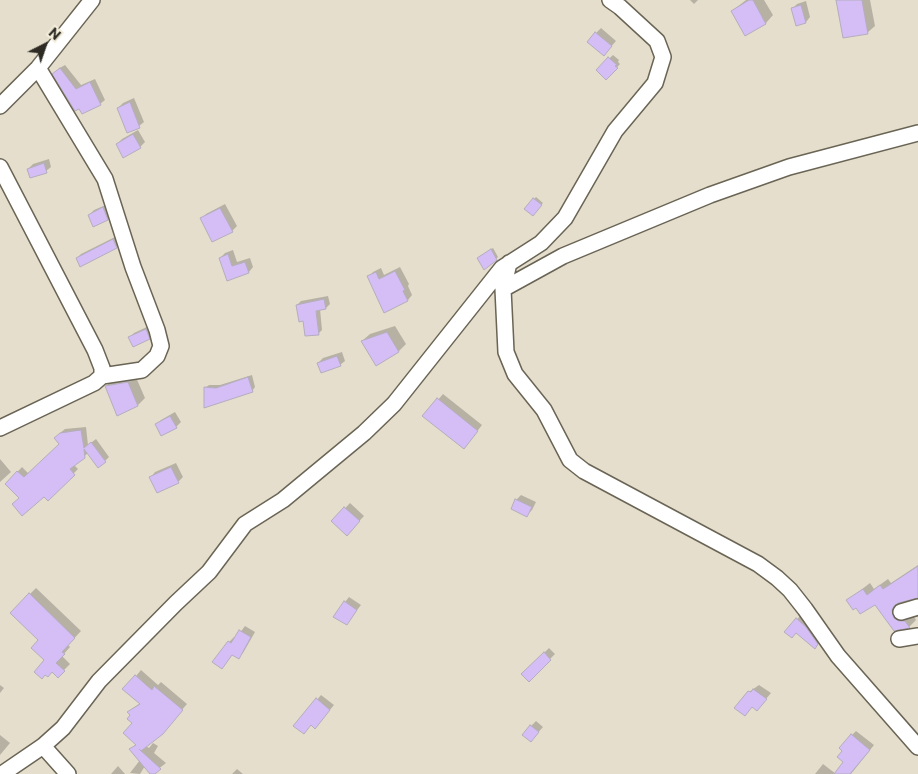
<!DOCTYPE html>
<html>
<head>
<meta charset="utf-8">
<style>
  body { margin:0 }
  #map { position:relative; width:918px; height:774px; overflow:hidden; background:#e5decd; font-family:Commissioner,sans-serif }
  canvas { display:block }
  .north { position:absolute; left:20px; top:20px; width:50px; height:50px; -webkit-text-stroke:4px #f2ecda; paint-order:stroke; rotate:41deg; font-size:14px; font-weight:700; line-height:20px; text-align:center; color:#2d2b24 }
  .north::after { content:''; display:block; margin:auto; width:18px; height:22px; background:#2d2b24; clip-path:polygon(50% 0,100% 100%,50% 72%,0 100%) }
</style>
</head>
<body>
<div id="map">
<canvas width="918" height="774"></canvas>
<div class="north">N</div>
</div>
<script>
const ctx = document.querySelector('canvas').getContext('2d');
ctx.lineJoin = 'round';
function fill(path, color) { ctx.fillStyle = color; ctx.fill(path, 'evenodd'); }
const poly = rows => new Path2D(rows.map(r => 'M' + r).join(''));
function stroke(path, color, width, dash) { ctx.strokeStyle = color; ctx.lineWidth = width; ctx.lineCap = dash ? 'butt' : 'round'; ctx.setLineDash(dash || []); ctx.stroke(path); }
fill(poly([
  [690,0,698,0,694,4],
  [746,0,764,0,773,15,766,23,746,34,732,11],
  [838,0,870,0,875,26,867,33],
  [806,1,810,17,806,22,792,9,797,4],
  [601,28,616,41,609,49,596,33],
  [613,55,619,60,618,62,620,64,606,79,597,70],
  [65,65,81,85,95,79,105,100,100,104,82,112,58,69],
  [134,98,144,122,139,126,118,108,123,103],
  [138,130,145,142,140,147,117,144,122,139],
  [49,159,51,167,46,171,28,169,33,164],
  [536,197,543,203,533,214,534,199],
  [108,204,112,214,108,219,89,215,94,210],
  [225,204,237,226,232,231,202,219,206,214],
  [117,236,120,243,116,247,77,258,81,254],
  [493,248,498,257,496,259,480,256],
  [233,250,237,262,250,258,253,267,249,272,227,279,220,258,225,253],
  [400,267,409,284,408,286,412,295,408,300,369,277,373,272,381,268,384,275],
  [328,296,330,304,326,308,320,309,322,330,318,334,297,305,301,301],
  [151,325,154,333,149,338,130,337,134,333],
  [395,326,406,344,399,351,362,341,370,334],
  [342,352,345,361,340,365,318,363,323,358],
  [135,375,145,398,138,405,106,386,114,379],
  [252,375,255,387,252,391,205,388,209,385,220,385],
  [443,394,482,425,468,443,424,416],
  [175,412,181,422,176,427,156,425,161,420],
  [86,427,88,445,96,439,109,457,105,461,88,453,74,465,78,469,48,499,45,495,20,497,6,484,22,467,29,474,61,444,60,433,65,429],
  [0,459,11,472,0,482],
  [176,463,183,477,178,482,151,477,155,472],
  [521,495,536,502,532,510,527,515,516,500],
  [350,503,364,516,347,534,333,521],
  [918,565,918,597,899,603,898,606,912,614,916,620,909,627,894,630,875,603,856,606,848,600,870,583,874,589,888,579,891,583],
  [36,588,81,631,68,645,70,647,62,656,70,664,58,676,46,660,40,640,11,613],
  [349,597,361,605,346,624,345,602],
  [802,614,822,639,815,647,797,619],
  [245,626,255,632,243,653,238,657,233,654,222,667,229,642,234,637,236,638],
  [549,648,555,654,529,680,523,674],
  [141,670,158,685,161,682,187,704,162,733,146,746,149,748,153,743,158,746,154,753,166,763,152,774,145,766,140,774,130,773,140,760,131,749,136,744,132,715,128,712,140,703,136,676],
  [0,685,4,688,0,693],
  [759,685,771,693,761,705,749,692],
  [321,695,334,705,319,723,295,726],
  [536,721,543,727,536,735,531,726],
  [856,731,874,745,851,774,815,774,823,764,836,774,845,762,852,735],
  [0,735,10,743,0,755],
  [118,766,125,774,111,774],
  [237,769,243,774,232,774]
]), '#0003');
const building = poly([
  [749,0,753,0,766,24,745,36,731,11,749,0],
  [836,0,862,0,868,34,843,38,836,0],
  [801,5,806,23,796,26,791,8,801,5],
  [595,32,612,46,604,56,587,42,595,32],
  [608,57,617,65,615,66,618,68,606,80,596,70,608,57],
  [60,68,76,89,90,82,101,105,82,114,79,109,75,111,52,74,60,68],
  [130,102,140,128,127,133,117,108,130,102],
  [133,134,141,148,123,158,116,144,133,134],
  [44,163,47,173,30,178,27,169,44,163],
  [533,198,542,205,533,216,524,209,533,198],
  [103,207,108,220,93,227,88,215,103,207],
  [220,208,233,232,212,242,200,218,220,208],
  [113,239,117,248,80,267,76,258,113,239],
  [491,249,497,260,484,270,477,258,491,249],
  [228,254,232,266,245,262,249,273,227,281,219,258,228,254],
  [395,271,405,290,403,291,408,301,384,313,367,276,376,272,379,279,395,271],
  [324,299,326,309,316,311,319,335,305,336,303,321,299,322,296,305,324,299],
  [146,329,150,339,133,347,128,337,146,329],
  [387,332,399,352,376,366,361,341,387,332],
  [337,356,341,366,321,373,317,363,337,356],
  [248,377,253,392,204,408,204,387,216,388,248,377],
  [128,382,138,406,117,416,105,386,128,382],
  [437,398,478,431,464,449,422,416,437,398],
  [170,416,177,428,161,436,155,424,170,416],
  [81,430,84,448,91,442,106,462,98,468,84,449,85,458,70,469,75,475,48,501,44,497,22,516,12,504,19,498,5,484,17,471,24,477,59,444,54,438,60,433,81,430],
  [171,467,179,483,157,493,149,477,171,467],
  [515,499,532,507,527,517,511,509,515,499],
  [344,507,360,521,347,536,331,521,344,507],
  [918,566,918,598,898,603,894,606,892,610,894,618,899,621,905,621,910,628,894,631,875,605,860,614,856,608,853,610,846,600,863,589,867,595,880,585,883,589,918,566],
  [29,593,75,638,62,652,65,654,56,663,65,671,58,678,52,672,48,677,45,675,42,679,34,672,44,660,31,648,38,640,10,613,29,593],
  [344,601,357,610,347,625,333,617,344,601],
  [796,618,806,627,818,644,815,649,796,633,792,638,784,632,796,618],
  [239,630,251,637,239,659,232,655,222,669,212,662,228,641,231,643,239,630],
  [544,652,551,660,529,682,521,674,544,652],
  [135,675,152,690,154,686,183,710,163,734,141,751,139,749,161,769,155,774,150,774,129,749,136,745,123,733,132,723,127,719,130,715,127,712,140,704,122,689,135,675],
  [753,689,767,699,757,711,752,707,745,716,734,708,748,691,751,692,753,689],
  [316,698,330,710,315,729,311,725,304,734,293,726,316,698],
  [530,725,539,732,531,742,522,735,530,725],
  [851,734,870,750,850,774,834,774,843,762,837,757,842,751,839,748,851,734]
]);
fill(building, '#d5bdf6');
stroke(building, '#b3adbd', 1);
const minor = poly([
  [38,68,105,179,133,267,157,330,161,346,157,356,142,370,102,376],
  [0,106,38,68,92,0],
  [0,167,95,350,102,368,102,376,94,383,0,428],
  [509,263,503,289,506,352,515,374,544,410,570,460,584,471,758,564,777,578,790,590,805,609,838,656,918,747],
  [503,289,563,256,710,195,789,167,918,133],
  [901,612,918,607],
  [899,639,918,636],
  [43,746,68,774],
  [2,774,43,746,63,728,99,681,176,603,209,572,245,524,283,500,364,433,394,404,502,268,541,243,565,218,615,131,655,83,663,57,657,41,620,7,610,0]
]);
stroke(minor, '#696454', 18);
stroke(minor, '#fff', 15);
</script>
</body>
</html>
